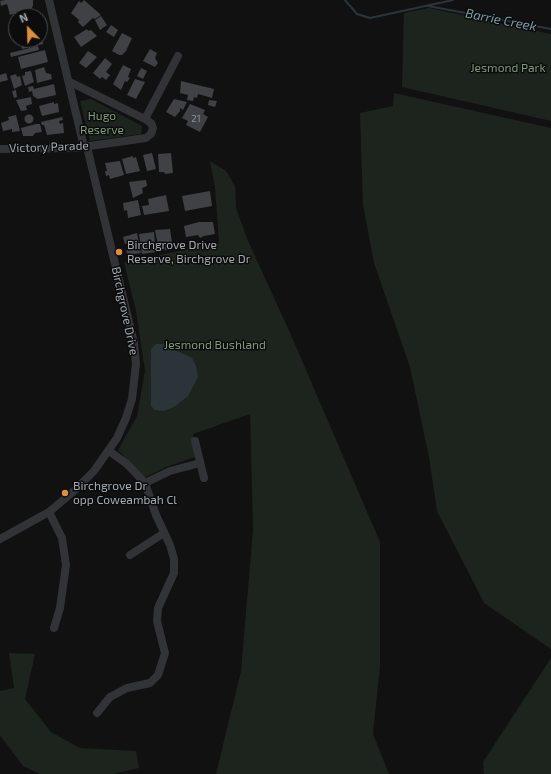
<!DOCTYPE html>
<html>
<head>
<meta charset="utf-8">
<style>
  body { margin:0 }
  #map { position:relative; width:551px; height:774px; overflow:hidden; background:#111112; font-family:"Exo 2",sans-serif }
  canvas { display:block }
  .north { position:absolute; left:8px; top:8px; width:40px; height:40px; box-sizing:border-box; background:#0c0c0d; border:1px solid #484b4f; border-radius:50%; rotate:337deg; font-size:11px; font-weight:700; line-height:16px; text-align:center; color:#a3aab1 }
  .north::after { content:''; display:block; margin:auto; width:14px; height:18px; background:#de8e3d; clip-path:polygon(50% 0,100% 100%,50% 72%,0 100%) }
</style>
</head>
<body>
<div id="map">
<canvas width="551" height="774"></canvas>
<div class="north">N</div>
</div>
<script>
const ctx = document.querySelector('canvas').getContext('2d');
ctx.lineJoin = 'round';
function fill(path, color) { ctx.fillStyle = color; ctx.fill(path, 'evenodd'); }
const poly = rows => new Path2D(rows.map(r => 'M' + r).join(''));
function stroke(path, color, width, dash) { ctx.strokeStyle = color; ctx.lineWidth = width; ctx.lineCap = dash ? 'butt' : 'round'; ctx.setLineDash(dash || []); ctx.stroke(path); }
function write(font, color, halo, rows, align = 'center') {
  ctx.font = font + ' "Exo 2",sans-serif'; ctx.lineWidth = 3; ctx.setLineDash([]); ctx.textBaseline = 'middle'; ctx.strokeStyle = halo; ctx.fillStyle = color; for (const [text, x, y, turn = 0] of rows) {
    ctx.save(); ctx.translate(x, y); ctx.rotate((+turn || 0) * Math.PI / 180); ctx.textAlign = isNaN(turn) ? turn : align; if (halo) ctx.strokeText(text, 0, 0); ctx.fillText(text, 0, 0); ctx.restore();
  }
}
fill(poly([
  [429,8,551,34,551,121,402,87,404,13],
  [394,93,551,128,551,649,484,603,437,511,429,457,410,367,374,263,363,205,360,113,393,106],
  [91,99,142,126,141,134,90,141,80,101],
  [210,161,226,171,235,186,236,208,248,241,291,335,380,542,380,665,373,734,389,774,216,774,241,671,253,530,250,414,193,434,195,457,166,467,144,478,118,450,137,416,145,371,136,311,124,262,219,243,215,187],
  [9,653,35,654,25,699,51,732,80,748,136,751,139,768,113,774,40,774,23,766,0,735,0,691,14,688],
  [551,658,551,774,484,774,483,762]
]), '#1d241d');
fill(poly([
  [156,344,163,344,192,358,196,366,198,377,188,396,174,407,164,411,155,410,151,406,151,349]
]), '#2b3539');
stroke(poly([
  [345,0,357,14,370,18,453,0],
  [428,6,551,29]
]), '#2b3539', 2);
fill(poly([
  [5,0,33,0,33,5,32,8,10,15,7,4,1,6,0,1],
  [84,0,101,15,95,19,93,18,83,27,78,22,79,20,71,13,79,1,81,3],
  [101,16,107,25,100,30,95,20],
  [111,25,118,30,114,37,106,32],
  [87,29,88,31,91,30,97,36,81,47,74,37],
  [41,32,43,44,22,49,21,42,23,42,23,40,40,40],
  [122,33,132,38,126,51,122,55,119,55,112,51],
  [38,46,39,50,11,57,10,53],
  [150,49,157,53,155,58,158,63,155,67,143,61],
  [45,50,48,62,21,69,18,57],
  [88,51,97,57,86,68,79,63],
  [105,58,112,64,106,72,110,75,106,80,102,77,100,79,93,73],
  [123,65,131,69,128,77,130,78,127,82,125,81,121,90,113,84],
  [44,67,46,73,51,74,52,79,37,83,35,70],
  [141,68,147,71,143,79,137,76],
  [31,71,34,82,25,86,22,76,25,75,25,72],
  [6,73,8,80,0,82,0,75],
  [16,74,17,77,20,76,22,85,14,89,10,76],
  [135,79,145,82,136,99,127,95],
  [181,81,214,89,212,98,198,94,197,98,194,97,193,101,187,100,188,95,180,93],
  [54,84,56,95,38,99,33,96,32,91,29,92,28,87,33,86,34,89],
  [16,90,17,97,14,98,12,91],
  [31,97,32,104,26,106,27,110,21,111,16,100],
  [174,99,187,102,183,110,180,108,180,111,175,117,166,112],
  [209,100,217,101,215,107,208,105],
  [54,102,54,104,58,103,59,112,42,116,39,106],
  [190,104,205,110,203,114,208,117,200,132,186,125,188,121,182,118],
  '24.5 119a4.5 4.5 0 1 1 9 0a4.5 4.5 0 1 1-9 0Z',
  [16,115,20,131,12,132,12,129,3,131,1,123,9,120,8,117],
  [62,117,63,120,59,121,60,124,63,123,64,133,47,135,44,125,42,125,41,122],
  [36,124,40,124,42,132,35,133,33,136,23,136,21,128],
  [152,153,156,169,147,171,143,155],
  [171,153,173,173,165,174,164,172,159,172,158,154],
  [133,156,133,158,136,157,140,171,126,174,122,159],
  [120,161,124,175,110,179,109,175,106,176,105,171,107,171,105,163],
  [146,180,147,186,142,188,143,193,133,198,129,182],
  [210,191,212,206,185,211,182,196],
  [166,195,169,211,144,215,142,206,149,205,148,199],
  [138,200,141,215,128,218,127,210,124,211,123,203],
  [199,222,213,222,215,234,204,236,200,238,198,235,186,237,184,226],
  [170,229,172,242,166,244,167,250,159,251,155,230],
  [154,232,155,242,153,242,156,252,142,254,139,234],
  [137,233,141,253,128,255,126,251,129,249,128,244,125,244,123,237]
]), '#404145');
stroke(poly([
  [49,0,84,147],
  [70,82,145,119],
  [0,149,75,148,146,138,151,134,153,128,151,123,145,119,178,56],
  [195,441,204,478],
  [145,483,170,471,200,463],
  [49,512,62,538,66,565,60,608,54,628],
  [0,539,49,512,74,491,94,471,117,438,126,418,132,399,136,364,134,343,87,147],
  [130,555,164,533],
  [97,713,110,697,127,688,150,683,158,675,165,653,157,621,158,608,174,573,174,559,170,545,156,515,145,483,127,464,109,451]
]), '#323336', 8);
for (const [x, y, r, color] of [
  [119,252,4,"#de8e3d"],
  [65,493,4,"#de8e3d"]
]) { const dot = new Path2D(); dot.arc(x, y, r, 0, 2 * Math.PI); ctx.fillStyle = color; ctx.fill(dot); stroke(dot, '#0c0c0d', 1.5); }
write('10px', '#8a9096', null, [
  ["21",196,119]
]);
write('12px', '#7f9a7c', '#0c0c0d', [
  ["Jesmond Park",508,68],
  ["Hugo",102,116],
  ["Reserve",102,130],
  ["Jesmond Bushland",215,345]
]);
write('12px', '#a3aab1', '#0c0c0d', [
  ["Victory Parade",49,147,-2],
  ["Birchgrove Drive",125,311,78]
]);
write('12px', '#a3aab1', '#0c0c0d', [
  ["Birchgrove Drive",127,245],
  ["Reserve, Birchgrove Dr",127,259],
  ["Birchgrove Dr",73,486],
  ["opp Coweambah Cl",73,500]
], 'left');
write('italic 13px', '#7d9ca9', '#0c0c0d', [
  ["Barrie Creek",501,20,11]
]);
</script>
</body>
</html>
